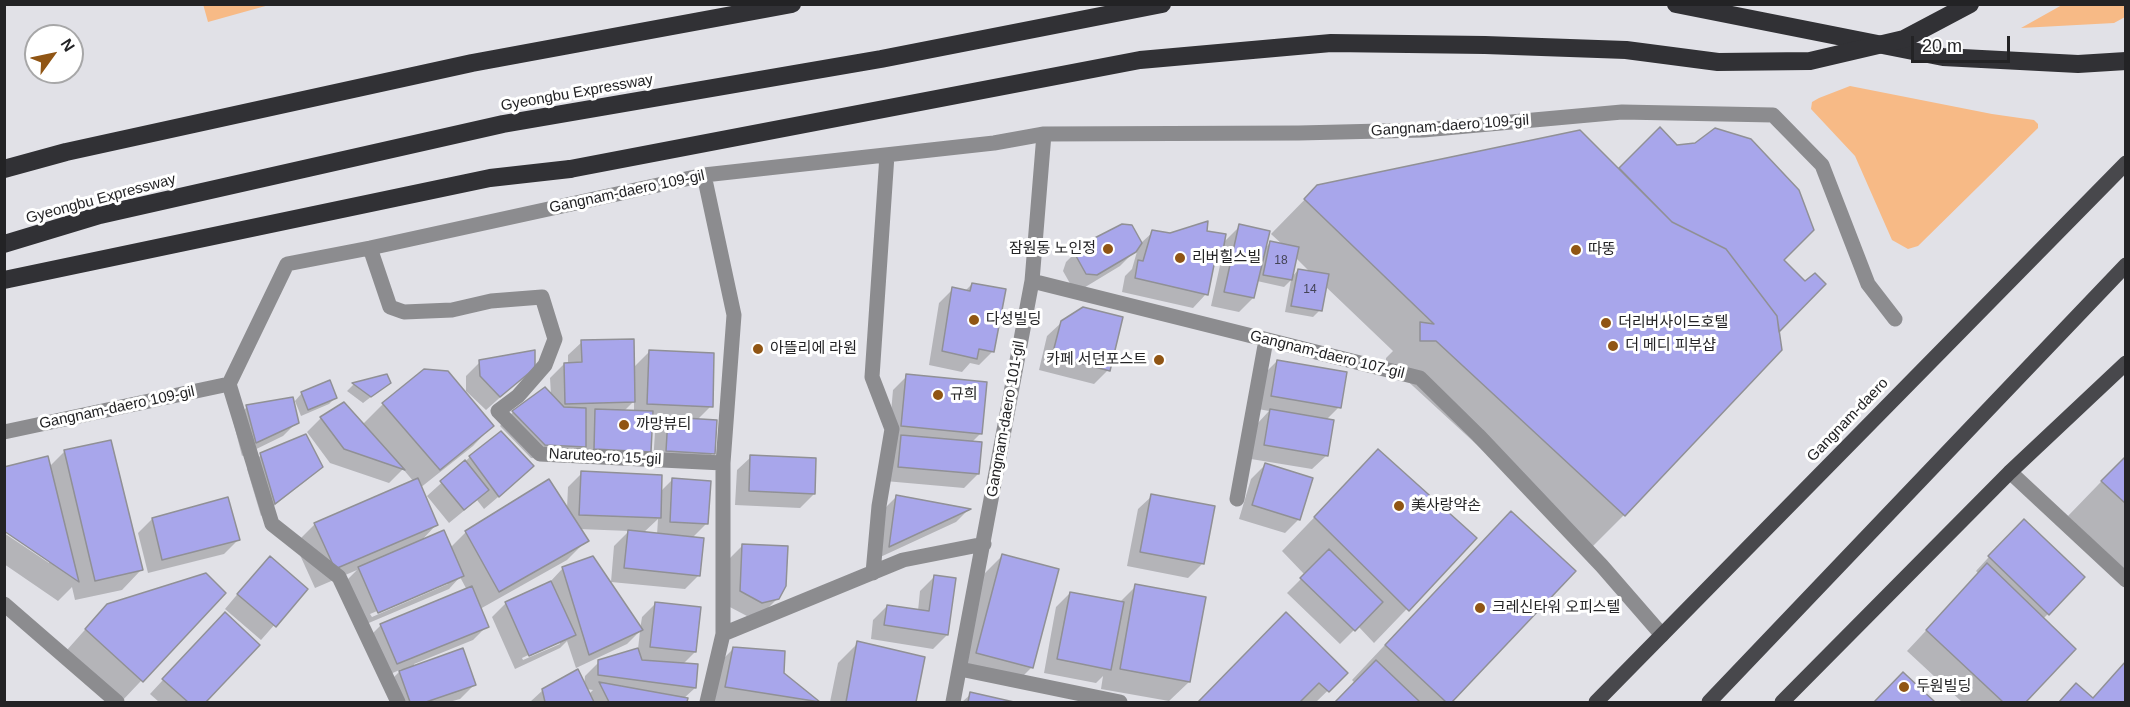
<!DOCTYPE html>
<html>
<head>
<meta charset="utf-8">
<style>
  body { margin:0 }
  #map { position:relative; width:2130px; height:707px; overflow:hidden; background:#e1e1e7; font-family:Arial,sans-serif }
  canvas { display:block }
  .frame { position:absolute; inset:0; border:6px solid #232325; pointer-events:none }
  .north { position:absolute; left:24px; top:24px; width:60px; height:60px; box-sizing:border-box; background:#fff; border:2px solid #a7a7a8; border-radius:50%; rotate:57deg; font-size:16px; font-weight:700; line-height:24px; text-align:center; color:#232325 }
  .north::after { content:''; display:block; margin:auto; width:21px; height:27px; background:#905514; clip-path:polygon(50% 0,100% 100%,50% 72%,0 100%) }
  .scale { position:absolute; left:1911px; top:36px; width:99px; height:27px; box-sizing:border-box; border:3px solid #232325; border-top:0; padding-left:8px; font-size:18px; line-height:21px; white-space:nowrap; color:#232325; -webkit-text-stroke:4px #fff; paint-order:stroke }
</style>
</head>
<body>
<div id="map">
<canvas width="2130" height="707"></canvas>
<div class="frame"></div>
<div class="north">N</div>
<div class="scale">20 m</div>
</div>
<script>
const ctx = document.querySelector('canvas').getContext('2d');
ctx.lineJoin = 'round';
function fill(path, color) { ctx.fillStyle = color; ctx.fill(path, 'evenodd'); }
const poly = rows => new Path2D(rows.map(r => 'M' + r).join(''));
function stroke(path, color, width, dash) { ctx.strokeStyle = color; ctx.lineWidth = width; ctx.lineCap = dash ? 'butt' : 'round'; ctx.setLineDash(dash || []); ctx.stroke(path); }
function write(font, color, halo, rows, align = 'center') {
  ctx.font = font + ' Arial,"Noto Sans KR",sans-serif'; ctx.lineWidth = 6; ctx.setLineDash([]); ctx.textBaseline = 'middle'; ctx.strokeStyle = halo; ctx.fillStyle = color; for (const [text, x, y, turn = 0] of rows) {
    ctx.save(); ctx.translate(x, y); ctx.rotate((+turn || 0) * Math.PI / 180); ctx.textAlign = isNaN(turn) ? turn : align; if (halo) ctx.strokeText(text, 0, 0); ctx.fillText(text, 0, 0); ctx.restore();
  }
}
fill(poly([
  [203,4,268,4,269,5,208,22],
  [2062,5,2125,5,2125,17,2114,23,2021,28],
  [1850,86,1992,114,2034,120,2038,124,2038,128,1918,246,1908,249,1892,240,1855,156,1811,109,1812,102,1819,98]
]), '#f7ba86');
fill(poly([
  [1660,129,1782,260,1778,331,1624,515,1590,549,1401,375,1386,375,1386,358,1393,351,1325,286,1320,310,1313,317,1285,312,1291,280,1284,287,1257,281,1253,298,1239,312,1211,306,1223,252,1213,263,1206,294,1193,308,1122,292,1125,276,1132,269,1138,248,1120,266,1082,289,1072,287,1063,271,1066,262,1080,248,1141,243,1153,232,1170,234,1206,232,1223,243,1240,226,1264,249,1270,243,1283,245,1271,234,1318,186,1619,170],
  [1296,258,1311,273,1298,270,1292,277],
  [972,284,993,351,979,365,970,363,962,372,929,365,939,303,953,289,965,291],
  [1062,322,1108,370,1094,384,1039,370,1047,336],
  [582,342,633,368,649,352,711,406,697,420,713,453,699,467,653,464,655,432,668,419,651,418,650,452,570,461,531,458,500,426,513,412,545,389,551,395,550,378,564,364,568,364,568,355],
  [634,401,634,412,624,411],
  [1277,361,1339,407,1326,420,1326,456,1312,469,1251,459,1257,424,1269,411,1258,409,1263,375],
  [480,362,534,367,486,410,466,391,466,376],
  [386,376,389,383,363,403,347,391,353,385],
  [907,376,981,433,971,443,978,474,964,488,885,481,893,390],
  [329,382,336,397,329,404,301,416,295,401,301,394],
  [383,404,492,426,473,446,420,488,436,525,419,543,450,548,466,532,567,509,568,487,582,473,660,492,673,479,707,523,692,538,699,575,685,589,611,582,614,546,629,531,579,529,587,540,567,560,480,609,487,626,473,640,414,664,415,667,474,685,460,699,449,702,391,702,385,686,402,669,383,677,367,639,381,625,467,590,460,577,449,589,364,625,345,582,357,570,315,588,295,544,315,524,414,482,403,469,389,483,330,463,307,432,321,418,363,424],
  [658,519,657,535,643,533],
  [448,581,448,584,372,617,370,614],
  [247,407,297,422,283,436,242,456,233,421],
  [65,451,141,570,122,590,75,600,72,587,58,601,4,564,4,533,49,563,49,467],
  [1378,451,1475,538,1374,643,1358,626,1340,644,1287,593,1305,575,1282,551],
  [261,455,321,466,307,480,261,516,247,469],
  [2126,456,2126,571,2068,516],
  [470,457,518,480,484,509,477,500,449,523,427,496],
  [751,457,814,494,800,508,735,505,737,470],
  [1265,465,1299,519,1285,533,1239,519,1251,479],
  [1152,496,1214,507,1202,564,1188,578,1127,566,1138,509],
  [896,497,968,510,956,522,876,559,882,511],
  [152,519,238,540,224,554,148,573,138,533],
  [2010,534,2083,577,2043,619,2074,649,2023,702,1962,702,1907,651,1979,574,1976,571],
  [742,546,778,598,764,612,747,616,726,605,728,560],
  [1477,547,1574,571,1450,702,1336,702,1355,683,1352,680],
  [1002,556,1032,667,1012,687,957,673,982,576],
  [563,568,640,630,642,617,656,603,695,652,682,665,695,688,683,699,686,699,685,702,530,702,543,690,584,686,585,676,599,662,638,649,640,631,627,644,576,668,567,641,560,648,515,669,492,617,506,603,549,583],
  [560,640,560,644,523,660,522,658],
  [586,689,593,690,589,694],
  [256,572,306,589,261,640,225,609],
  [934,577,947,635,933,649,871,639,873,620,887,606,918,611,920,591],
  [1136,586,1189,682,1169,701,1101,689,1103,676,1096,683,1044,673,1056,607,1070,593,1119,603],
  [224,593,122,701,67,650,107,605],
  [1286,615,1346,673,1316,702,1200,702],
  [211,628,258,645,204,702,159,702,150,694],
  [858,643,924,658,914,702,830,702,838,663],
  [734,648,783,673,817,702,725,702,712,701,720,662],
  [2126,661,2126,702,2059,702,2076,685,2092,699],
  [1903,674,1933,702,1875,702],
  [971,694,1008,702,962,702]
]), '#0003');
const building = poly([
  [1660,127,1677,145,1695,143,1715,128,1751,139,1799,190,1814,230,1784,260,1805,281,1815,273,1826,284,1779,332,1777,316,1726,249,1672,222,1619,168,1660,127],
  [1580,130,1672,222,1726,249,1777,316,1782,350,1625,516,1436,341,1420,341,1420,322,1434,324,1304,199,1317,185,1580,130],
  [1208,221,1207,231,1226,234,1222,256,1216,255,1208,295,1135,278,1138,260,1143,261,1152,230,1170,233,1208,221],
  [1122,224,1132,225,1142,243,1136,252,1097,275,1086,274,1076,256,1079,246,1122,224],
  [1239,224,1270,231,1254,298,1224,292,1239,224],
  [1270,241,1299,247,1292,280,1263,275,1270,241],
  [1298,269,1329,274,1322,311,1291,306,1298,269],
  [972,283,1006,289,994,352,979,349,977,359,942,351,952,287,970,291,972,283],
  [1083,307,1123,317,1110,371,1052,356,1061,321,1083,307],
  [634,339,635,402,565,404,564,363,582,362,581,340,634,339],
  [535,350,535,368,500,397,480,376,479,360,535,350],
  [649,350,714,353,713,407,647,404,649,350],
  [1277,360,1347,372,1341,408,1271,396,1277,360],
  [424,369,448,371,494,426,440,470,382,403,424,369],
  [387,374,391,383,371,397,352,383,387,374],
  [906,374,987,382,982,434,901,426,906,374],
  [330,380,337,398,308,410,301,392,330,380],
  [545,387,564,407,586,408,586,447,545,445,512,411,545,387],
  [293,397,299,423,256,443,246,405,293,397],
  [344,402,405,470,344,449,320,417,344,402],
  [595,409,653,411,651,452,594,449,595,409],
  [1270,409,1334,420,1328,456,1264,445,1270,409],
  [668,417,717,420,715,454,666,451,668,417],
  [501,431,534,466,499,497,469,456,501,431],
  [306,434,323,467,275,504,260,453,306,434],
  [901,435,982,442,979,474,898,467,901,435],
  [111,440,143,570,95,581,64,450,111,440],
  [1378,449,1477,538,1409,611,1314,517,1378,449],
  [750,455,816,458,815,494,749,491,750,455],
  [48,456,79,582,4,531,4,467,48,456],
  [2126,456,2126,504,2101,481,2126,456],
  [465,460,489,490,464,510,440,481,465,460],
  [1265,463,1313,478,1300,520,1252,505,1265,463],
  [581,471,662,475,661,518,579,515,581,471],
  [418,478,438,525,335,569,314,523,418,478],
  [672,478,711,481,708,524,670,522,672,478],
  [549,479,589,541,499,592,465,531,549,479],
  [1151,494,1215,506,1204,564,1140,552,1151,494],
  [896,495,971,509,889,547,896,495],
  [228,497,240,540,162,560,152,518,228,497],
  [1511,511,1576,571,1452,702,1446,702,1385,645,1511,511],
  [2024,519,2085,577,2049,615,1988,556,2024,519],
  [444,530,464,576,378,613,358,567,444,530],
  [628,530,704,538,700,576,624,568,628,530],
  [742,544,788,546,786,586,779,599,762,603,740,591,742,544],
  [1329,549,1383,602,1355,631,1300,578,1329,549],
  [1002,554,1059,569,1033,668,976,653,1002,554],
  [270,556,308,589,276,627,237,594,270,556],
  [593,556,643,630,589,655,562,567,593,556],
  [1987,563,2076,649,2026,702,2003,702,1926,630,1987,563],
  [206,573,226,593,143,682,85,629,107,604,206,573],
  [934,575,956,578,948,635,884,625,887,605,929,611,934,575],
  [551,581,576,635,529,656,505,602,551,581],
  [1135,584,1206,597,1190,682,1120,669,1135,584],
  [472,586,489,627,397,664,380,624,472,586],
  [1070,592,1124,602,1111,670,1057,659,1070,592],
  [655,602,701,607,696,652,650,647,655,602],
  [225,612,260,645,206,702,188,702,162,679,225,612],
  [1286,612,1348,673,1329,692,1319,683,1300,702,1198,702,1286,612],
  [857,641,925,657,916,702,846,702,857,641],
  [733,647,785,651,784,673,820,702,725,687,733,647],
  [463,648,476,685,426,702,410,702,399,671,463,648],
  [638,648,642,660,698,664,696,688,598,675,598,660,638,648],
  [1376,660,1420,702,1335,702,1376,660],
  [2126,661,2126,702,2059,702,2076,683,2093,698,2126,661],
  [578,669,594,702,545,702,542,689,578,669],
  [1903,672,1935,702,1874,702,1903,672],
  [599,682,688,698,687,702,609,702,599,682],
  [970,692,1014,702,968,702,970,692]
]);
fill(building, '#a8a6eb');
stroke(building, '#909095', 1.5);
stroke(poly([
  [704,175,734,315,723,463,723,634,707,702],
  [370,248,390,307,404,312,452,310,491,301,542,297,555,339,545,365,518,396,498,411,540,454,723,463],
  [1032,281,1420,378,1478,435,1602,566,1662,635],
  [4,432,229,384],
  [2010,472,2126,580],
  [1237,499,1266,340],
  [873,573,879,506,892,429,872,377,887,155],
  [4,604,117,702],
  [723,634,903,560,984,544],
  [960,669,1120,702],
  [398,702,339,577,272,524,229,384,287,264,370,248,704,175,994,143,1044,134,1299,133,1423,130,1622,112,1773,115,1822,165,1868,284,1895,319],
  [953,702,1032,281,1044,134]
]), '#8c8c8f', 15);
stroke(poly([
  [1596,702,2126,163],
  [1709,702,2126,265],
  [1782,702,2010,472,2126,363]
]), '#48484c', 15);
stroke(poly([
  [1676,4,1943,57,2078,64,2126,61],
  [4,169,66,152,472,63,792,4],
  [4,244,100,215,503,124,881,59,1162,4],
  [4,280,490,178,570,169]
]), '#313135', 18);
stroke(poly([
  [570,169,1140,60,1331,43,1485,45,1626,50,1718,62,1810,61,1904,39,1970,4]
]), '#313135', 18);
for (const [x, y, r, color] of [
  [1108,249,6,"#905514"],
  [1576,250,6,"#905514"],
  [1180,258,6,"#905514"],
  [974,320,6,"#905514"],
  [1606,323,6,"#905514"],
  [1613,346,6,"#905514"],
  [758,349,6,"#905514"],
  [1159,360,6,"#905514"],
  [938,395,6,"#905514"],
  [624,425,6,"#905514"],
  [1399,506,6,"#905514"],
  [1480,608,6,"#905514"],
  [1904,687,6,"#905514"]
]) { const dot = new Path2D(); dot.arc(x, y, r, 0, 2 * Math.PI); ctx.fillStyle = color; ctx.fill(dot); stroke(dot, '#fff', 2); }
write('12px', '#444456', null, [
  ["18",1281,261],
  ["14",1310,290]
]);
write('15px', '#232325', '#fff', [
  ["Gyeongbu Expressway",577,93,-10],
  ["Gangnam-daero 109-gil",1450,126,-4],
  ["Gangnam-daero 109-gil",627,192,-12],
  ["Gyeongbu Expressway",101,199,-15],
  ["Gangnam-daero 107-gil",1327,355,14],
  ["Gangnam-daero 109-gil",117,408,-12],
  ["Gangnam-daero 101-gil",1006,419,-80],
  ["Gangnam-daero",1848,420,-46],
  ["Naruteo-ro 15-gil",605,457,3]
]);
write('15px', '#232325', '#fff', [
  ["잠원동 노인정",1096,249,"right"],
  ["따뚱",1588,250],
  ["리버힐스빌",1192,258],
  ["다성빌딩",986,320],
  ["더리버사이드호텔",1618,323],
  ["더 메디 피부샵",1625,346],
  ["아뜰리에 라원",770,349],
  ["카페 서던포스트",1147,360,"right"],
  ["규희",950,395],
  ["까망뷰티",636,425],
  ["美사랑약손",1411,506],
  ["크레신타워 오피스텔",1492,608],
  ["두원빌딩",1916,687]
], 'left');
</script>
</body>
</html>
